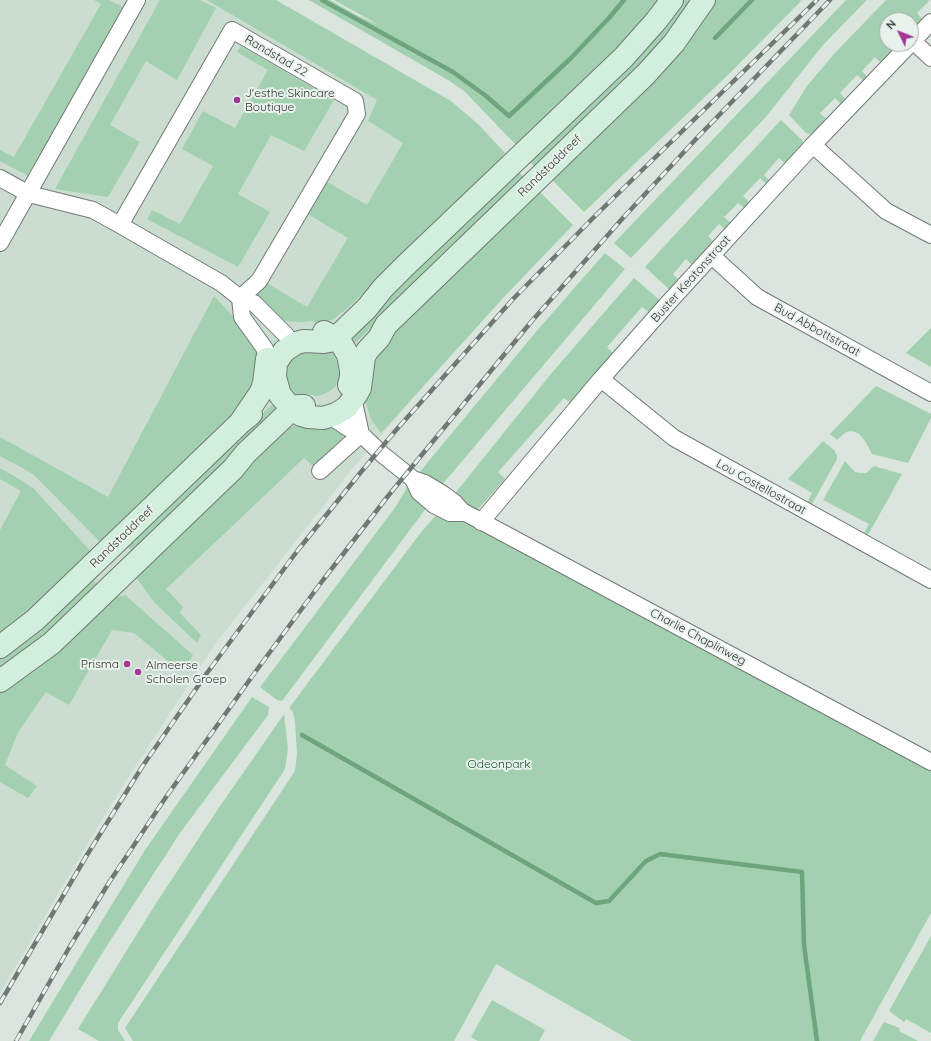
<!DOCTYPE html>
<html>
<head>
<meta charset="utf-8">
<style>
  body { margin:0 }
  #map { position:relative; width:931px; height:1041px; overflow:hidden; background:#dae5dd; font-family:Quicksand,sans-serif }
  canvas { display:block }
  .north { position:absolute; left:879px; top:12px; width:40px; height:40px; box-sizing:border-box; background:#e8f2ea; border:1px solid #9fa6a0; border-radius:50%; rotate:313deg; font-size:11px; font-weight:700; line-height:16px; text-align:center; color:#313532 }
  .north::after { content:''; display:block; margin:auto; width:14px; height:18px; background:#a33594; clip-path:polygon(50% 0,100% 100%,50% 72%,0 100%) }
</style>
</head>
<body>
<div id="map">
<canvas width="931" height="1041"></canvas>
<div class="north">N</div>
</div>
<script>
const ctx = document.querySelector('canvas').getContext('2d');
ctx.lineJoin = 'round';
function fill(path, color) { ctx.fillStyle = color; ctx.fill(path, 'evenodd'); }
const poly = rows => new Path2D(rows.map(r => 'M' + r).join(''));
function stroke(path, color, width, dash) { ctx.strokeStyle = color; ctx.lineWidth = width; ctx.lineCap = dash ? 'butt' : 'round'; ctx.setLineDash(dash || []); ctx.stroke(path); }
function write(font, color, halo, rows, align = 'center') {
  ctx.font = font + ' Quicksand,sans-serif'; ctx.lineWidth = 4; ctx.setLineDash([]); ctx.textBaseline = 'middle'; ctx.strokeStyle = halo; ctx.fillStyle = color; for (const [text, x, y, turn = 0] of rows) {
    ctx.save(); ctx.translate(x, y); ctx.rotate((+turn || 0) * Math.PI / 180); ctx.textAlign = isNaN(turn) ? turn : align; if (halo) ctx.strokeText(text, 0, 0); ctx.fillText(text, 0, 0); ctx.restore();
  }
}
fill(poly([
  [0,0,258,0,425,100,562,226,353,468,213,647,113,801,0,993]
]), '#cbddd0');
fill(poly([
  [94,0,109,0,125,8,30,177,0,161,0,150,14,157,101,4],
  [160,0,200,0,216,8,177,80,146,61,110,125,140,142,108,197,55,189],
  [207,0,276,0,451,101,478,124,505,153,497,162,499,167,344,311,332,320,320,324,311,321,301,322,283,321,255,297,265,282,307,307,348,238,306,213,324,180,367,205,403,143,368,121,377,100],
  [309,0,330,0,360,17,379,25,334,0,664,0,645,24,519,148,464,91,448,80],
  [677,0,694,0,646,63,537,169,528,160],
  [713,0,802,0,731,72,584,212,552,180],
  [846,0,867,0,823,45,765,118,631,258,614,243],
  [886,0,930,0,917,13,924,21,911,34,911,20,887,20,887,44,902,44,882,64,875,57,862,71,869,79,865,82,857,75,840,93,847,101,842,105,835,98,820,113,828,121,813,135,806,133,789,115,807,86,834,54],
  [241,46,334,100,304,151,271,135,238,194,270,212,238,267,147,219,152,210,180,224,213,166,182,149,203,111,235,128,268,70,237,52],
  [781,120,802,140,804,145,787,165,779,158,764,175,770,181,767,184,760,178,743,196,751,204,746,209,738,203,724,217,732,224,726,230,719,224,708,236,715,243,693,266,686,259,673,274,681,282,672,292,645,267],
  [517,169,525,179,351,347,342,337],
  [540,192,573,225,504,297,381,433,371,419,365,399,372,384,373,361,377,347],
  [605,253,625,269,441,486,418,474,535,333],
  [634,278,661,301,650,313,642,307,607,347,616,356,573,405,564,398,498,472,505,479,478,509,470,509,453,496,550,375],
  [214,296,239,323,259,348,253,396,103,545,33,474,0,456,0,437,108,497],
  [931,328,931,367,906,353],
  [331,351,335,356,339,369,339,377,336,386,330,391,324,394,317,396,308,394,295,397,290,392,286,380,287,368,290,361,295,355,302,352,322,354],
  [876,386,931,414,931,418,908,463,872,454,865,441,859,434,855,432,851,431,846,432,837,440,830,434],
  [277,400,285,410,134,554,125,544],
  [299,424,330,426,344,436,314,467,304,458,166,589,183,607,180,613,201,635,197,643,155,603,137,579,146,568,152,558,291,427],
  [823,441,834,450,837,455,837,459,811,506,807,503,812,493,788,479],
  [845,461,855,472,860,473,866,473,874,466,902,474,868,535,864,533,869,524,823,500],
  [0,468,21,480,34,489,93,554,37,606,0,634,0,530,21,491,0,479],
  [408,486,427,507,282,701,277,700,260,687,394,509],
  [438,513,489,532,931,766,931,913,860,1041,632,1041,496,964,454,1041,133,1041,125,1028,295,771,297,754,295,722,293,712,289,708,422,531],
  [91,578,100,588,38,644,0,671,0,655],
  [125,595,193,655,181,672,134,633,112,630,69,705,46,692,18,732,5,765,37,786,28,798,0,782,0,690,112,599],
  [252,697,269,707,268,715,180,833,99,958,49,1041,29,1041,145,850],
  [284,714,288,749,285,769,118,1023,118,1030,125,1041,99,1041,78,1029,155,905,216,812],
  [931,936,931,1033,906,1019,904,1022,889,1011],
  [492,1000,545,1030,539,1041,478,1041,471,1037],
  [884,1022,897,1027,900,1029,899,1031,918,1041,873,1041]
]), '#a3d0b0');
stroke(poly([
  [322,0,453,72,486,96,509,116,571,58,609,18,624,0],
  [715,38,752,0],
  [302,735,596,903,609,901,646,861,660,854,802,872,804,945,817,1041]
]), '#6ea57f', 4.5);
const minor = poly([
  [913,41,931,58],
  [911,43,931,22],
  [813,145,886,211,931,235],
  [0,178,29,194,93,210,120,225,221,283,240,298,254,303,286,335],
  [120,225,232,30,355,101,357,114,289,230,259,281,240,298],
  [0,243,137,0],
  [712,256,757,297,931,393],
  [240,298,242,317,265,349,266,360],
  [601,379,674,438,931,580],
  [352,402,355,407,361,434],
  [330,416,348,428,361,434,383,455,413,479],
  [320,471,361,434],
  [413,479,425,483,443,494,455,503,464,513,450,513,434,505,419,492,413,479],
  [462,511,931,762],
  [481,522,601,379,670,301,813,145,910,44]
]);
const secondary = poly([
  [672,0,656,21,624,57,405,266,383,288,367,308,339,335,330,341,324,342,304,341,296,343,284,351,276,363,275,377,280,395,292,409,301,415,308,417,323,418,336,414,347,407,356,395,360,388,364,357,367,351,379,338,386,325,646,74,674,43,704,0],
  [324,332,336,338,341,343,348,355,351,370,351,377,349,385],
  [240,423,261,392,264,383,267,359],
  [0,647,35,620,240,423,251,414],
  [0,681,52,643,233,469,246,453,288,413,298,406,304,406]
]);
stroke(minor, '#717a74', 18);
stroke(secondary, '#717a74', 24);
stroke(minor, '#fff', 16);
stroke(secondary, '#d1efdc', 22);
const rail = poly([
  [0,1003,87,855,142,767,207,673,298,550,361,472,397,429,514,298,596,215,817,0],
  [16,1041,69,948,110,881,166,797,256,671,323,580,388,496,531,322,622,219,696,139,830,0]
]);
stroke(rail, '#717873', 4.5);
stroke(rail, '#e8f2ea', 3, [9]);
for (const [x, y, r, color] of [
  [237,100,4,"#a33594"],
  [127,664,4,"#a33594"],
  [138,672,4,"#a33594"]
]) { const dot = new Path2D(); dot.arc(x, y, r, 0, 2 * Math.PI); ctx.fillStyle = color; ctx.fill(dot); stroke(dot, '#e8f2ea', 1.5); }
write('12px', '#313532', '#e8f2ea', [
  ["Randstad 22",276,56,30],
  ["Randstaddreef",550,166,-44],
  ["Buster Keatonstraat",691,279,-48],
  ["Bud Abbottstraat",817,330,29],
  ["Lou Costellostraat",761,487,29],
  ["Randstaddreef",122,537,-44],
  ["Charlie Chaplinweg",698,637,28]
]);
write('12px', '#313532', '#e8f2ea', [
  ["J'esthe Skincare",245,93],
  ["Boutique",245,107],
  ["Prisma",119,664,"right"],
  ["Almeerse",146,665],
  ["Scholen Groep",146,679]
], 'left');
write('12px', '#14532f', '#e8f2ea', [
  ["Odeonpark",499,764]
]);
</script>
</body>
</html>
